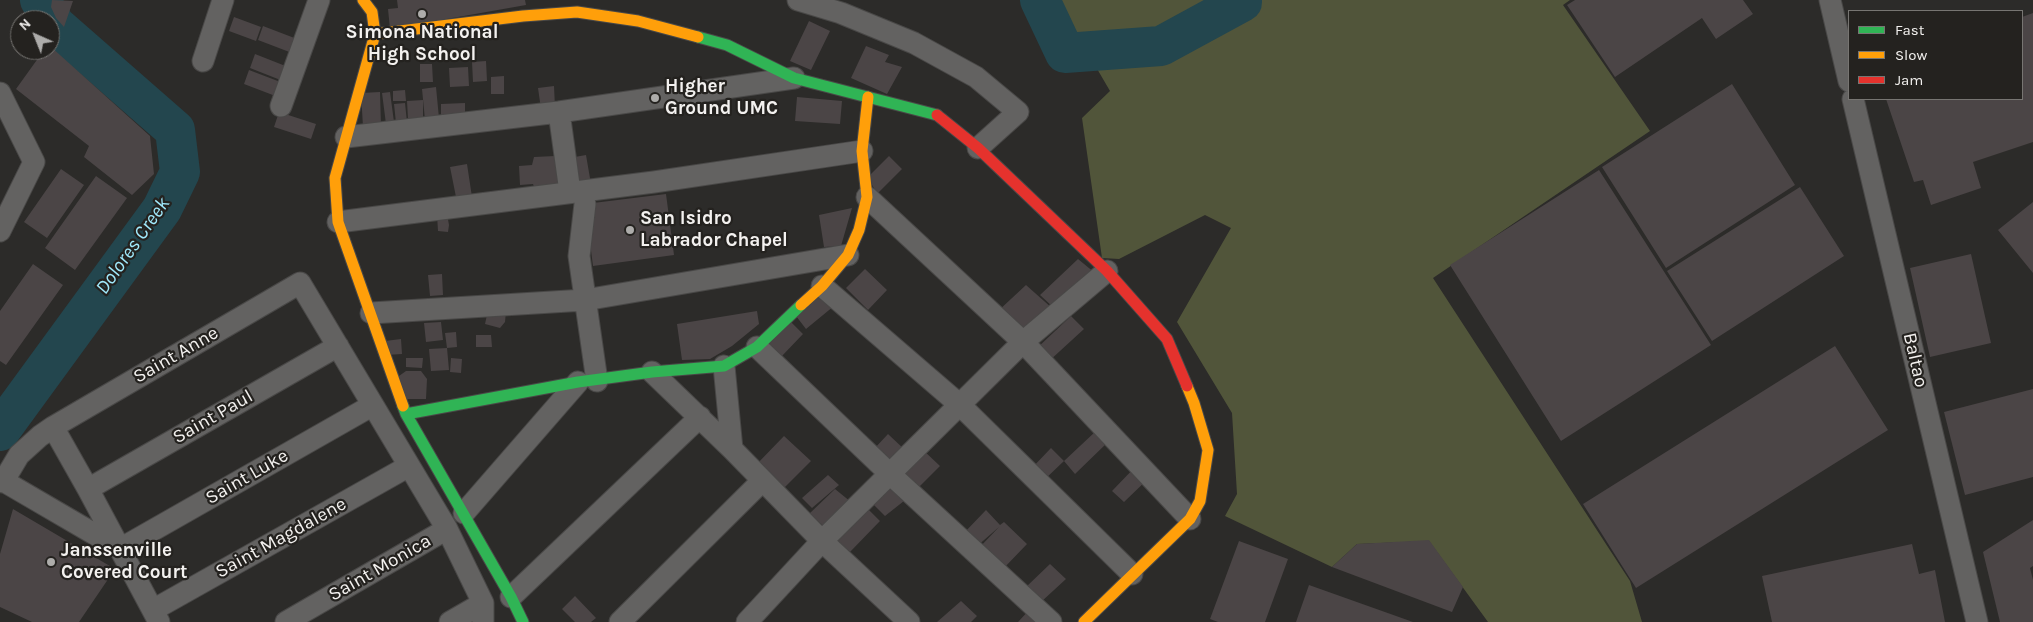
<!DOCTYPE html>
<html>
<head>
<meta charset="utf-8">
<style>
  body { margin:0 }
  #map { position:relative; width:2033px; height:622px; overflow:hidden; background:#2c2b29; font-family:Karla,sans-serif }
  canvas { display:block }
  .legend { position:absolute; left:1848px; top:10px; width:175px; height:90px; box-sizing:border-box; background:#24221f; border:1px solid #777572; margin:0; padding:6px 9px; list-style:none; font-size:15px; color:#f3f1ef }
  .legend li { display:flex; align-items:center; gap:10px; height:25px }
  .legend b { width:25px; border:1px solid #777572 }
  .north { position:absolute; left:10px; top:10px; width:50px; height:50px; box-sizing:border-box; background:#24221f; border:1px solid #777572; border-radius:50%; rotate:316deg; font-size:14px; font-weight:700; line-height:20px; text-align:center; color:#f3f1ef }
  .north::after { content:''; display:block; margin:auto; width:18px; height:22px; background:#adacaa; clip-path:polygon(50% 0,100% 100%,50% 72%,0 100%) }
</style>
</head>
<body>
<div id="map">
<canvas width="2033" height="622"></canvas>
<ul class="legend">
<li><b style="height:6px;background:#30b455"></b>Fast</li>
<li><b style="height:6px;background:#ff9f0a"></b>Slow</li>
<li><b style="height:6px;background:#e5322d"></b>Jam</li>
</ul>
<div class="north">N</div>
</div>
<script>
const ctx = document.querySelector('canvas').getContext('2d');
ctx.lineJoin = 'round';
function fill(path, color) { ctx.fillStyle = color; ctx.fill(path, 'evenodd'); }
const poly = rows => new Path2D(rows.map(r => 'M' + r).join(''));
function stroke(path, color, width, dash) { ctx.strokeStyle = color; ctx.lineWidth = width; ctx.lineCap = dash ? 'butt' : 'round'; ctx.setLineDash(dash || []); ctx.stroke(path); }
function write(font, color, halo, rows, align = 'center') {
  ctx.font = font + ' Karla,sans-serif'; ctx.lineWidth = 4.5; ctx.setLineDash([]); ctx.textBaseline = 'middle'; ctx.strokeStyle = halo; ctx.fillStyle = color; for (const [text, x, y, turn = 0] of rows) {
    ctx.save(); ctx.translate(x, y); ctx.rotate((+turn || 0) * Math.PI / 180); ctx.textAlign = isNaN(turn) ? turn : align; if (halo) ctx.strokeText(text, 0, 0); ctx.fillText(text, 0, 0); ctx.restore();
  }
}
fill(poly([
  [1051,0,1570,0,1563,5,1650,131,1433,278,1630,581,1642,622,1488,622,1429,541,1357,544,1332,567,1225,516,1237,494,1232,413,1177,322,1231,228,1205,215,1119,259,1102,258,1082,118,1110,91,1096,67,1069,40]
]), '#51553a');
stroke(poly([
  [1040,0,1065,53,1161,46,1242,2,1242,0],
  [0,431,162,209,180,172,175,130,55,25,40,0]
]), '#23464e', 40);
fill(poly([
  [52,0,73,1,64,27,56,18,51,7],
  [397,0,525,0,526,5,390,29,388,9,398,8],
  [1575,0,1743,0,1753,14,1716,39,1702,18,1615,77,1567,5],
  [2033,13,2033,142,1973,162,1981,188,1931,205,1923,180,1914,182,1886,99,2022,99,2022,17],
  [234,17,261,27,256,41,229,31],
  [809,21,830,31,811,70,790,61],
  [263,26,297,39,292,53,258,40],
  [50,46,150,136,154,174,132,195,84,157,89,146,16,89,44,50,50,50],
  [866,46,889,55,885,62,902,67,887,94,851,78],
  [255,54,288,67,283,81,250,68],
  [486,61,487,81,473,82,472,62],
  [420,64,432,64,433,82,420,82],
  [468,67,469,86,450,87,449,68],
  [249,70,283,83,278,97,244,84],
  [504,76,504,94,491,94,491,77],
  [1732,84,1795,185,1666,268,1602,167],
  [554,86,555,107,541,109,538,88],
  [436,87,439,118,425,120,422,89],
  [405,90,406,101,393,101,393,91],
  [380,92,381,126,363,127,361,93],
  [390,92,394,122,386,124,382,93],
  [797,97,842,101,840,124,795,121],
  [423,100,423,119,408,119,407,101],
  [405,103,407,122,396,123,394,104],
  [465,103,465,118,441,119,441,104],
  [279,112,316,124,311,139,274,127],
  [586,155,591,184,575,187,569,158],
  [555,156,559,190,537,194,533,184,520,185,519,166,532,165,534,157],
  [889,156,902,169,877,194,868,177],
  [467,164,472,197,456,197,450,167],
  [61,169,84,185,47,238,24,222],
  [1599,170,1711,345,1561,441,1450,265],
  [96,176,127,198,75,270,45,248],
  [1800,187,1844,256,1712,341,1667,271],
  [666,194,674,255,593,266,585,204],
  [2033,202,2033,273,1998,230],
  [852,208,841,246,824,247,819,215],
  [447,214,449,225,448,232,438,231,437,215],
  [1971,254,1991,343,1930,357,1910,268],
  [1078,259,1095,273,1054,308,1040,295],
  [33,264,63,285,6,365,0,361,0,311],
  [865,269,887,290,868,310,846,288],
  [442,274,443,295,430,296,428,275],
  [1026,285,1053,309,1023,336,997,312],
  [820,292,834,306,806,329,796,316],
  [488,310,506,311,505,322,500,328,485,324],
  [757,311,759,324,732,346,710,359,682,360,677,324],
  [1071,316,1084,329,1048,362,1036,349],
  [789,320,803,334,781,357,766,343],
  [441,322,443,340,426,342,424,323],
  [456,332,457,347,447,348,445,333],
  [476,335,491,335,492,347,476,347],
  [401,339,402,354,386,355,385,341],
  [1835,346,1888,430,1636,588,1583,504],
  [447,348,449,370,431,371,429,349],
  [406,358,423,358,422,368,406,367],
  [451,358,462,359,461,373,450,372],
  [406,371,421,371,427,379,426,399,403,399,399,376],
  [2033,389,2033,477,1965,495,1944,412],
  [1096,431,1107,443,1075,474,1064,461],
  [888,434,905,450,890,464,874,449],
  [784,436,811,461,781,491,755,466],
  [1051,448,1064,461,1042,482,1030,470],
  [922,449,940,466,918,488,900,471],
  [1137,465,1150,477,1124,502,1112,491],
  [828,475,839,485,812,508,802,498],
  [893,480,909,497,885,516,870,501],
  [835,489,851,502,825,527,809,514],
  [866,507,880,521,849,553,835,539],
  [13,509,115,569,79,622,32,622,0,607,0,554],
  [986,510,1000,525,1004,522,1027,544,1003,569,978,549,999,527,976,547,963,534],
  [2033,520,2033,566,2030,568,2033,580,2033,622,2000,622,1983,552],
  [1429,540,1463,587,1452,612,1332,567,1357,544],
  [1239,541,1288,559,1265,622,1218,622,1210,619],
  [1912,544,1919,574,1935,570,1945,622,1772,622,1762,576],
  [1050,564,1066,579,1041,602,1026,587],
  [1309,585,1413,622,1296,622],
  [575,596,596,618,591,622,575,622,562,609],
  [961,601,977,616,971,622,937,622],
  [1031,608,1043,622,1018,622]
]), '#4b4546');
const street = poly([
  [798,0,841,13,914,43,976,77,1018,112,978,148],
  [1830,0,1849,81],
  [203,61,223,0],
  [0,93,34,162,0,231],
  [1853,99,1977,622],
  [281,106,319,0],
  [559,112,570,192],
  [346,137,559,112,794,78],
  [867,197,1023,342,1190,519],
  [585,204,579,256,597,381],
  [338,222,654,182,862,151],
  [822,286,960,405,1132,574],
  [371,313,585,300,848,255],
  [757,347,890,474,1051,622],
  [724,366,732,449],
  [652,372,732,449,822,541,909,622],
  [53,427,88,489,159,622],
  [0,479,120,549],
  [3,482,19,455,40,436,53,427,300,283,447,529,483,603,483,622],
  [88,489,338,346],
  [464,513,578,382],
  [120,549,373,405],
  [511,597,700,417],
  [153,610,409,466],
  [286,622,447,529],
  [450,622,483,603],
  [620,622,762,481],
  [747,622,822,541,1023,342,1107,271]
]);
const fast = poly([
  [698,37,727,45,794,78,937,115],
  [403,406,406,414,511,597,523,622],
  [406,414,578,382,652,372,724,366,757,347,801,305]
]);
const slow = poly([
  [363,0,372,12,375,34,335,178,338,222,403,406],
  [375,34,523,16,577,12,638,21,698,37],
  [801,305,822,286,848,255,859,230,867,197,862,151,868,97],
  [1084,622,1190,519,1200,501,1208,450,1194,403,1187,386]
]);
const jam = poly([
  [937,115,978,148,1107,271,1167,339,1187,386]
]);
stroke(street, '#494847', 23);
stroke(fast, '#494847', 13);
stroke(slow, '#494847', 13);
stroke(jam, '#494847', 13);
stroke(street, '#636261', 21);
stroke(fast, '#30b455', 11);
stroke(slow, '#ff9f0a', 11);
stroke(jam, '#e5322d', 11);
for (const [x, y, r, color] of [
  [422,14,5,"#adacaa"],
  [655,98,5,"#adacaa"],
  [630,230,5,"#adacaa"],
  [51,562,5,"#adacaa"]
]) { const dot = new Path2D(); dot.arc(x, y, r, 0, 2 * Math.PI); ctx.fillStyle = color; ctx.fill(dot); stroke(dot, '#24221f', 2); }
write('bold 19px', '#f3f1ef', '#24221f', [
  ["Simona National",422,33,"center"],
  ["High School",422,55,"center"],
  ["Higher",665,87],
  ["Ground UMC",665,109],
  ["San Isidro",640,219],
  ["Labrador Chapel",640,241],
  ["Janssenville",61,551],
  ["Covered Court",61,573]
], 'left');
write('19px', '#f3f1ef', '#24221f', [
  ["Saint Anne",176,355,-30],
  ["Baltao",1915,360,77],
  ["Saint Paul",213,417,-30],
  ["Saint Luke",247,477,-30],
  ["Saint Magdalene",281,538,-29],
  ["Saint Monica",380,568,-30]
]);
write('italic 20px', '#a0e9fc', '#24221f', [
  ["Dolores Creek",133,246,-55]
]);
</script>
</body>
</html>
